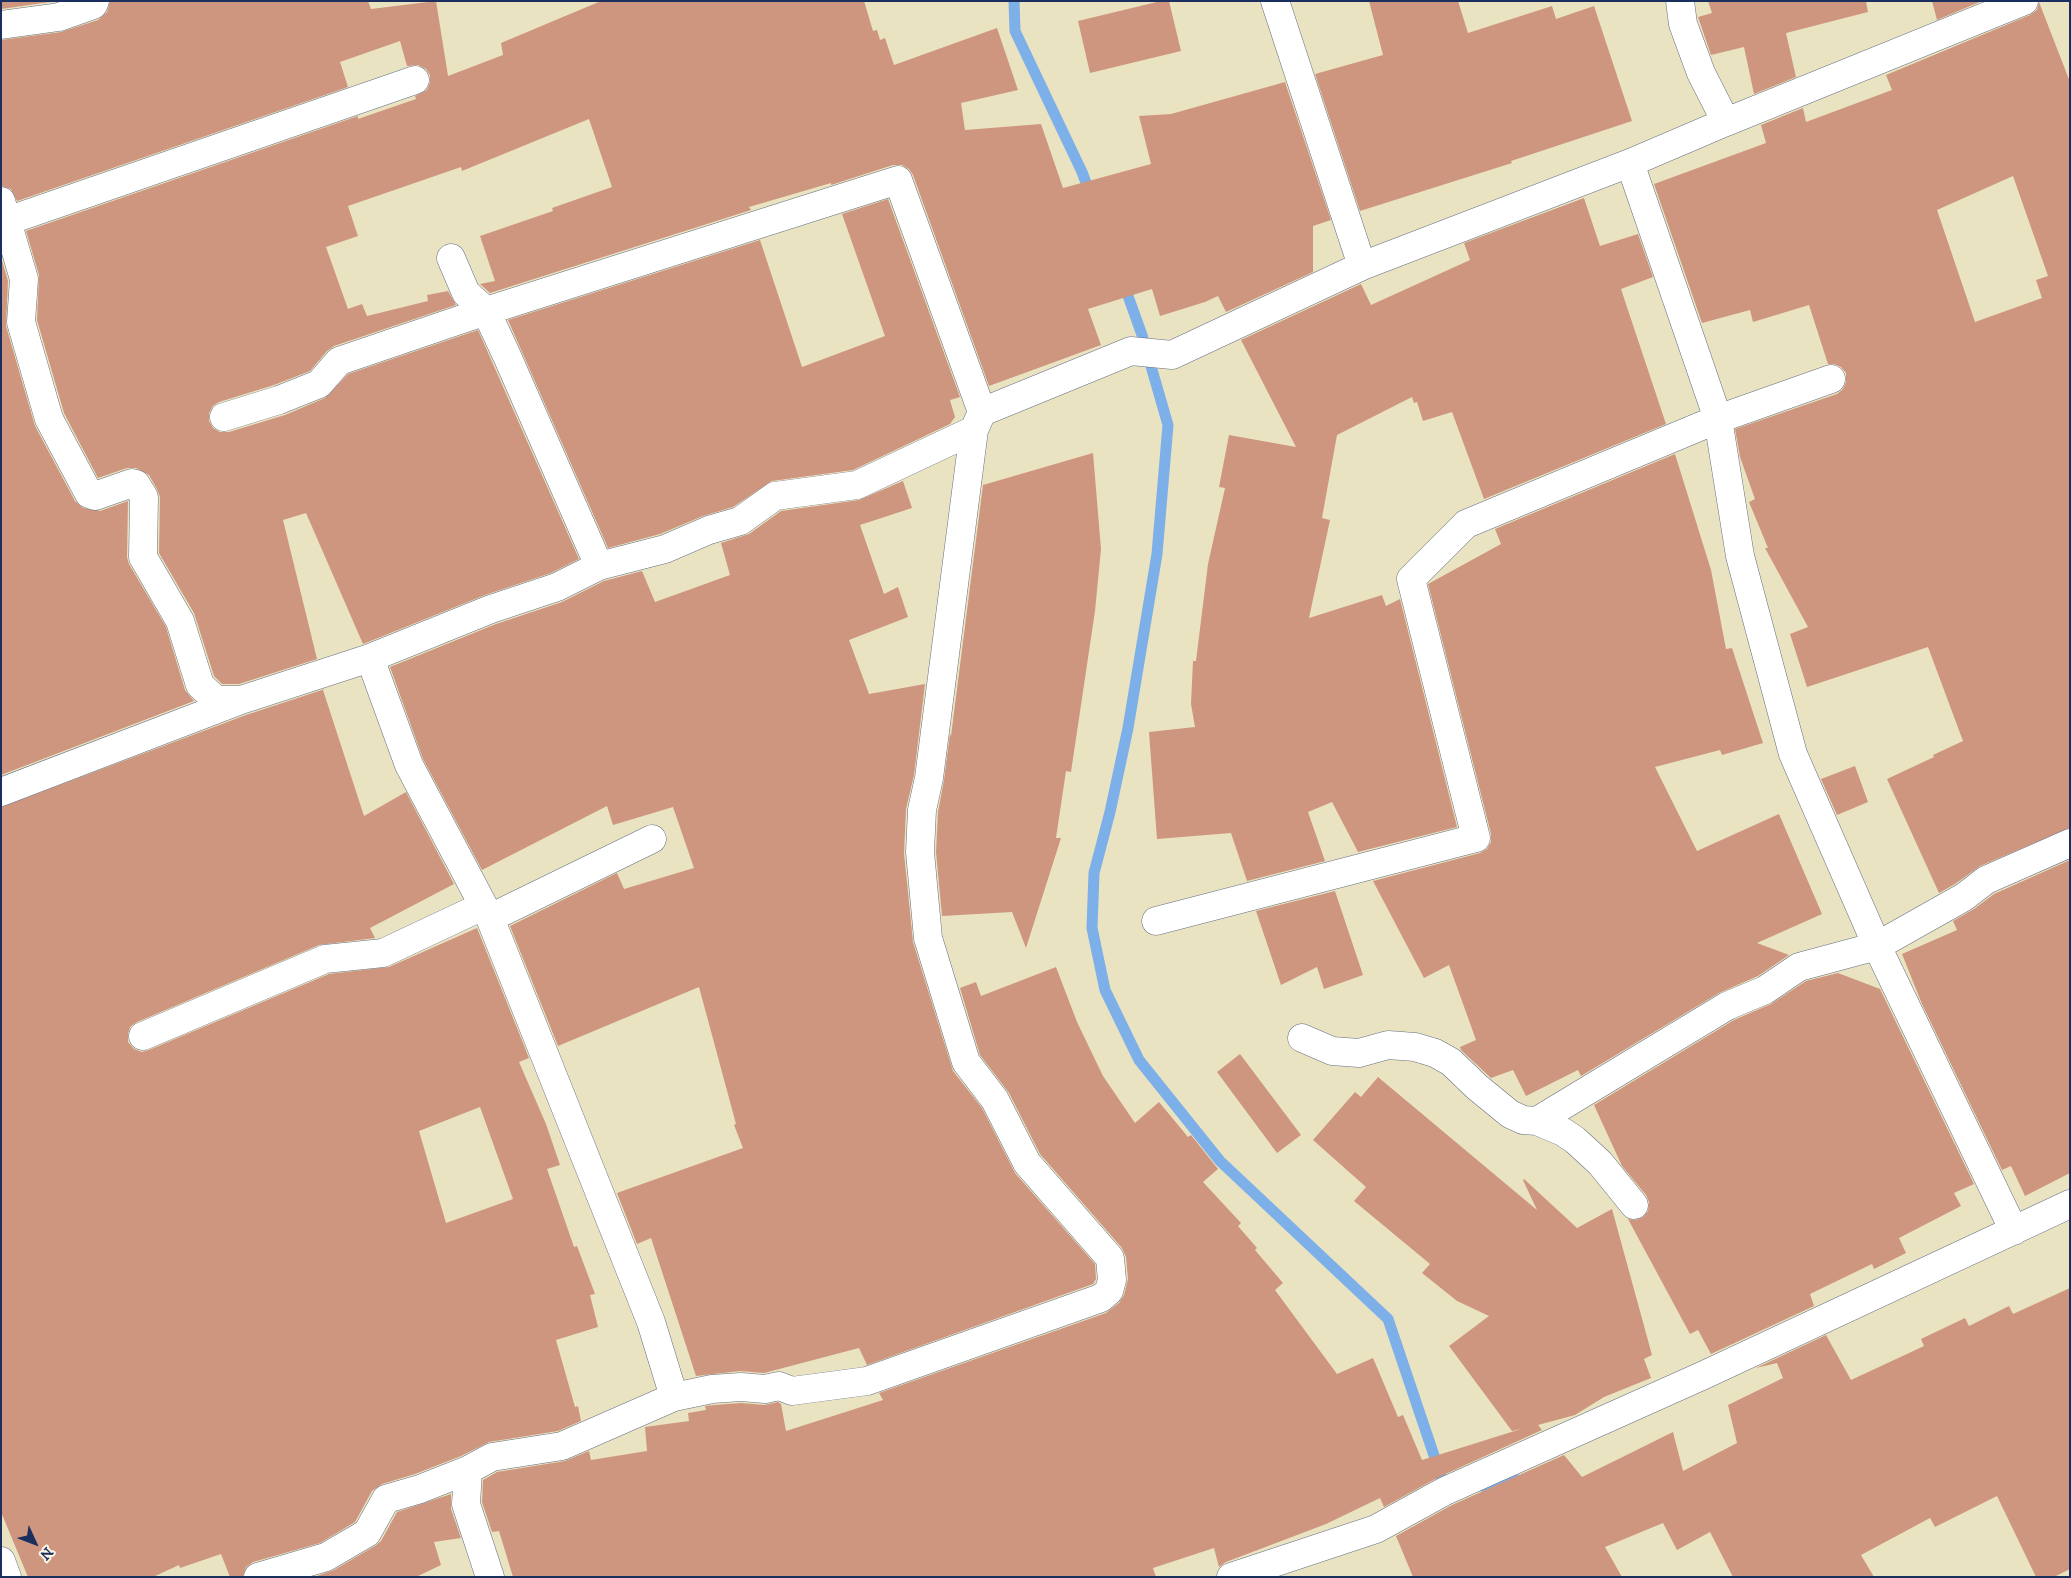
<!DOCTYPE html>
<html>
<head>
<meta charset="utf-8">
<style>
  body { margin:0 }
  #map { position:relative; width:2071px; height:1578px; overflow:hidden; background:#eae3c2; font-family:"IM FELL DW Pica",serif }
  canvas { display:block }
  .frame { position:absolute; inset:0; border:2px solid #1b2f5e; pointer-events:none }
  .north { position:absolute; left:10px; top:1518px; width:50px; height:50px; -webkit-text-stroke:4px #fcf5e5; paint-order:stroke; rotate:133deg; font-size:14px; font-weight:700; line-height:20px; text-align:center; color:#1b2f5e }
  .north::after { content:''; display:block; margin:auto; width:18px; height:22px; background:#1b2f5e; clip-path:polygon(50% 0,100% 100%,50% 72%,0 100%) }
</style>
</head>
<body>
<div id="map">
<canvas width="2071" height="1578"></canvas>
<div class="frame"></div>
<div class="north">N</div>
</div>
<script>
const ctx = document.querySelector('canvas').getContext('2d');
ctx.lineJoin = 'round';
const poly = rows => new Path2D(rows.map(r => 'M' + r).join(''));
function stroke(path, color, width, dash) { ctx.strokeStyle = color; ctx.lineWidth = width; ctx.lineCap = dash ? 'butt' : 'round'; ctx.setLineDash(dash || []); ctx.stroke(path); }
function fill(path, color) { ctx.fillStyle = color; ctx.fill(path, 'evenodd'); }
stroke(poly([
  [1014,1,1015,31,1082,172,1091,196],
  [1123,282,1142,335,1168,425,1157,554,1128,728,1110,812,1094,873,1092,928,1105,990,1139,1060,1220,1161,1388,1319,1446,1491],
  [1482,1486,1518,1480]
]), '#7dafe9', 11);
fill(poly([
  [1,1,57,1,1,9],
  [110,1,368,1,371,9,436,1,448,76,503,55,501,43,601,1,864,1,873,31,877,30,880,40,885,38,894,65,997,28,1018,90,961,103,965,130,1041,124,1063,188,1151,164,1139,116,1171,114,1285,82,1331,220,1313,226,1313,272,1226,312,1218,296,1205,302,1160,316,1152,289,1088,309,1101,345,989,386,913,175,909,169,902,165,893,165,831,185,831,183,749,207,751,210,490,293,480,284,495,281,480,236,553,211,552,208,612,187,589,119,462,171,461,167,348,206,358,236,326,247,348,309,362,304,367,316,428,301,427,295,448,291,456,305,334,346,327,351,310,371,274,385,219,402,213,406,209,413,209,421,213,428,220,432,229,432,285,415,325,398,348,374,478,330,579,559,551,573,485,595,363,644,306,513,283,520,317,659,239,684,222,684,214,676,194,613,159,553,160,497,157,489,149,475,136,468,127,468,98,478,64,413,37,320,39,275,26,231,358,116,358,119,416,99,415,96,427,90,430,82,430,75,426,69,418,65,407,66,400,41,340,62,348,87,17,201,11,189,1,186,1,40,61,32,98,20,107,12],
  [1161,1,1169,1,1181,51,1090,73,1078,21],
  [1369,1,1458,1,1468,33,1552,6,1556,19,1594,6,1632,121,1511,161,1512,163,1360,211,1315,74,1383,55],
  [1708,1,1866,1,1868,12,1786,33,1796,77,1754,94,1744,47,1711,55,1698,17,1712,13],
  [1932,1,1982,1,1937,20],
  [2039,2,2070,82,2070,828,1980,866,1955,884,1939,893,1887,779,1934,757,1933,755,1963,741,1928,647,1807,687,1790,634,1808,627,1765,548,1768,548,1749,502,1755,499,1740,457,1735,429,1837,394,1843,389,1846,382,1846,373,1841,367,1834,364,1828,364,1809,305,1753,322,1750,310,1702,323,1654,184,1766,143,1761,125,1803,108,1806,122,1892,90,1886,75,2030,15,2037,10],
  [2013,176,2048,276,2036,280,2042,298,1975,322,1937,210],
  [1584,198,1600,246,1638,234,1653,277,1621,289,1666,424,1484,499,1452,412,1423,421,1417,402,1414,403,1412,397,1337,435,1322,518,1330,520,1309,618,1382,595,1386,606,1400,599,1457,827,1358,852,1332,802,1308,812,1325,861,1247,881,1231,833,1157,839,1149,732,1195,727,1191,704,1193,661,1196,661,1208,564,1225,488,1219,487,1229,435,1296,447,1241,340,1361,284,1371,305,1470,260,1464,243],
  [888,199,960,397,950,400,955,417,950,424,853,470,772,481,733,507,703,516,660,534,608,548,508,320,760,240,802,367,885,336,842,214],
  [1,257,8,281,6,326,35,426,75,501,83,508,100,511,128,501,127,557,129,564,166,627,185,690,194,701,1,775],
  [1093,453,1101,549,1095,611,1071,772,1066,771,1056,838,1061,838,1026,948,1012,912,942,916,936,852,938,812,944,780,950,734,951,736,983,485],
  [1675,454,1711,570,1726,649,1732,648,1763,743,1722,755,1720,750,1655,767,1697,851,1779,814,1822,914,1757,943,1789,955,1758,976,1719,993,1581,1076,1578,1070,1526,1096,1513,1070,1491,1078,1461,1050,1460,1047,1476,1040,1449,965,1424,978,1373,881,1480,853,1487,849,1491,842,1491,834,1428,584,1501,544,1495,529],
  [903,481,912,508,860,525,884,594,898,587,908,617,849,640,869,694,925,684,914,775,906,809,904,853,913,942,953,1071,982,1108,1015,1173,1095,1264,1096,1279,1093,1284,867,1365,859,1348,764,1373,740,1371,696,1376,651,1238,637,1244,617,1193,743,1148,734,1125,736,1124,699,987,558,1046,510,926,617,873,624,889,694,868,673,807,613,825,607,806,482,870,423,759,390,667,496,624,562,602,604,581,642,571,655,602,730,575,721,543,749,534,781,511,859,500],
  [325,689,323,690,364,816,406,792,454,884,370,928,375,938,319,945,137,1022,130,1027,128,1034,128,1042,134,1049,142,1052,149,1050,329,974,389,967,477,928,529,1058,519,1062,546,1124,560,1165,547,1169,574,1247,577,1246,595,1294,590,1295,598,1327,556,1340,575,1407,578,1406,581,1421,558,1431,489,1442,461,1456,415,1474,382,1484,372,1491,355,1522,320,1543,253,1562,246,1567,243,1577,230,1577,221,1554,180,1568,179,1565,153,1577,28,1577,1,1512,1,807,246,715],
  [480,1107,513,1199,446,1223,419,1131],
  [1855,766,1868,802,1837,815,1821,779],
  [2070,860,2070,1173,2025,1196,2011,1166,2002,1170,1922,1004,1902,954,1957,930,1953,921,1974,909,1994,894],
  [1335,891,1363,975,1324,989,1317,967,1281,985,1256,911],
  [1056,967,1077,1022,1103,1076,1135,1123,1159,1102,1188,1137,1191,1135,1218,1169,1203,1182,1241,1223,1238,1226,1257,1248,1255,1250,1283,1283,1275,1290,1337,1374,1373,1358,1398,1417,1403,1415,1422,1460,1521,1429,1512,1431,1449,1346,1489,1316,1457,1301,1422,1273,1430,1264,1354,1201,1366,1187,1313,1140,1355,1092,1361,1097,1378,1077,1537,1210,1523,1180,1524,1179,1577,1228,1612,1209,1652,1355,1644,1359,1651,1378,1604,1397,1575,1415,1538,1425,1542,1430,1439,1477,1384,1507,1380,1498,1326,1524,1226,1562,1219,1567,1214,1548,1153,1568,1156,1577,513,1577,499,1531,492,1532,482,1502,483,1480,497,1472,565,1461,589,1451,591,1460,647,1451,645,1427,689,1421,688,1413,706,1410,705,1406,714,1405,741,1403,764,1405,778,1402,781,1404,786,1431,883,1400,879,1393,1106,1313,1119,1303,1124,1295,1128,1279,1126,1257,1122,1248,1040,1154,1009,1093,980,1055,960,988,976,982,981,996],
  [1838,973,1880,989,1974,1184,1954,1193,1961,1206,1899,1238,1906,1253,1874,1269,1872,1264,1810,1294,1814,1306,1711,1354,1698,1330,1690,1334,1628,1219,1636,1220,1643,1217,1648,1211,1649,1202,1646,1195,1622,1166,1594,1105,1734,1020,1771,1004,1806,981],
  [1240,1054,1301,1135,1277,1153,1217,1072],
  [2070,1288,2070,1569,2054,1577,2036,1577,1997,1496,1935,1527,1930,1518,1861,1555,1874,1577,1733,1577,1710,1532,1677,1550,1663,1523,1605,1547,1622,1577,1413,1577,1396,1536,1452,1505,1564,1455,1582,1477,1673,1432,1683,1471,1737,1443,1728,1405,1783,1378,1777,1363,1756,1368,1826,1335,1851,1380,1924,1346,1921,1339,1965,1318,1969,1326,2009,1306,2013,1314],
  [451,1494,451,1509,461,1538,434,1542,441,1565,416,1577,314,1577,334,1570,375,1546,381,1541,397,1512]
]), '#ce967f');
const minor = poly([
  [1275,1,1362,266],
  [1680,1,1683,24,1701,73,1726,122,1630,163,1718,419,1740,556,1793,754,1877,946,2014,1231],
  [1,25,59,17,93,5,95,1],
  [1726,122,2024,1],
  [1,201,24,279,21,322,49,419,89,494,95,496,132,483,136,484,144,497,143,557,180,621,200,685,216,700,241,700],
  [7,221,415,80],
  [451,258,466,293,486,311,507,356,599,566],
  [224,417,279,400,319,384,339,361,486,311,898,180,982,412],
  [370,658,409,765,490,918,651,1322,674,1397,562,1446,492,1457,468,1470,466,1504,490,1577],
  [1,792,241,700,370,658,491,609,557,587,599,566,665,549,709,530,740,521,775,496,857,485,974,430,982,412,1131,351,1172,355,1362,266,1630,163],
  [490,918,652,839],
  [1156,921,1476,838,1411,579,1466,524,1718,419,1831,379],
  [143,1036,325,959,383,953,483,906],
  [1302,1038,1332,1051,1359,1053,1388,1045,1415,1047,1435,1053,1451,1062,1477,1087,1510,1114,1523,1120,1537,1121,1563,1132,1575,1140,1600,1163,1634,1205],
  [1537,1121,1727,1006,1765,990,1799,967,1877,946,1964,897,1986,880,2070,843],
  [674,1397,712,1389,741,1387,765,1389,779,1386,792,1391,867,1381,1101,1298,1109,1291,1112,1280,1110,1258,1027,1163,995,1100,966,1062,928,938,920,852,922,810,929,778,974,430],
  [1,1561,7,1577],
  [258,1577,326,1557,367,1533,386,1499,420,1489,468,1470],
  [1231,1577,1376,1529,1445,1491,1704,1375,2070,1204]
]);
stroke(minor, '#636e81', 29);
stroke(minor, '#fff', 28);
</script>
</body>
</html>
